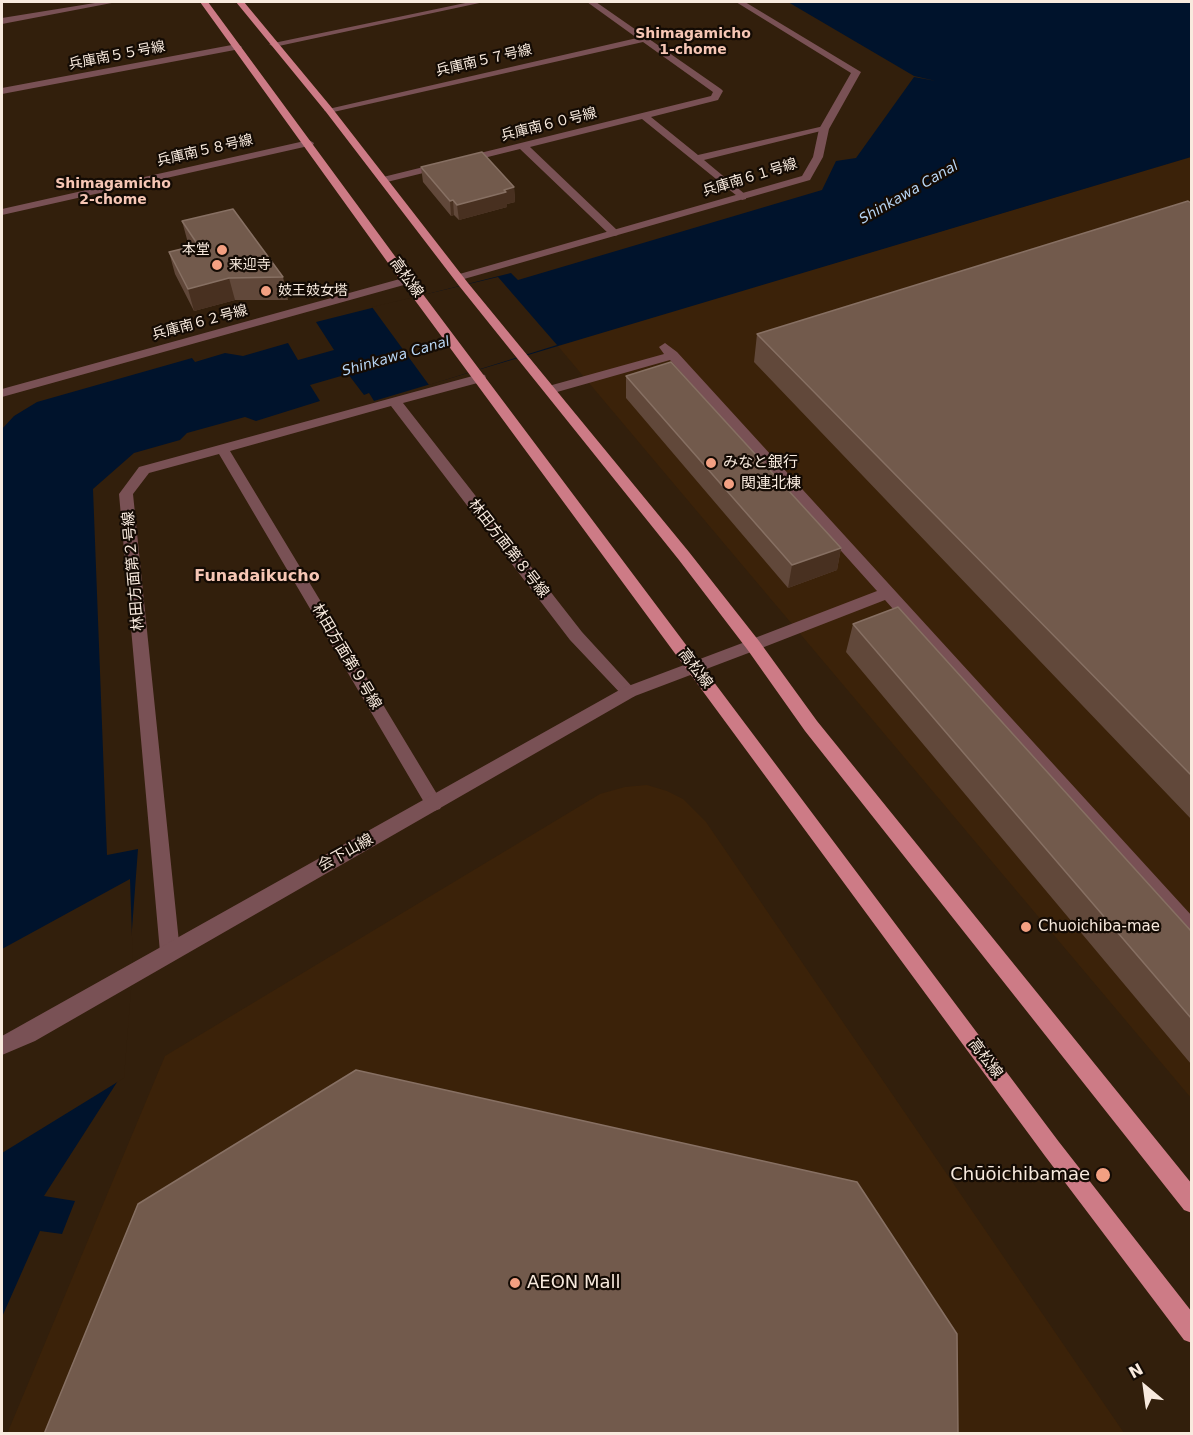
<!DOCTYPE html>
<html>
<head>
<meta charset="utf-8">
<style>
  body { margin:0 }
  #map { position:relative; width:1193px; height:1435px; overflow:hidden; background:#321f0c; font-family:"DejaVu Sans",sans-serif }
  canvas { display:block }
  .frame { position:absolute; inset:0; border:3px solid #f8eade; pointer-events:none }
  .north { position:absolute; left:1115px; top:1357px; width:60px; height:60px; -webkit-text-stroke:4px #140b04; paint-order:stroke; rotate:331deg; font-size:16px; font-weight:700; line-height:24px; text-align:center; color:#f8eade }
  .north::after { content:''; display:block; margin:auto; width:21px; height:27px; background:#f8eade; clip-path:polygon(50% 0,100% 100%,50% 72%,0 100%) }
</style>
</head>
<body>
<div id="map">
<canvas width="1193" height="1435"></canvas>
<div class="frame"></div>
<div class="north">N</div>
</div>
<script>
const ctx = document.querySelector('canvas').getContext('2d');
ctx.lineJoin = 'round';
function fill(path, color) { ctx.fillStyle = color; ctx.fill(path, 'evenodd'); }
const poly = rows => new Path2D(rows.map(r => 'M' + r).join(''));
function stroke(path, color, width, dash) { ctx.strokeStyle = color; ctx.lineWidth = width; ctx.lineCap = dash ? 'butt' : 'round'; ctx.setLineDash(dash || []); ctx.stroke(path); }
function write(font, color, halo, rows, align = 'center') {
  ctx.font = font + ' "DejaVu Sans","Noto Sans JP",sans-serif'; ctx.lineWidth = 4.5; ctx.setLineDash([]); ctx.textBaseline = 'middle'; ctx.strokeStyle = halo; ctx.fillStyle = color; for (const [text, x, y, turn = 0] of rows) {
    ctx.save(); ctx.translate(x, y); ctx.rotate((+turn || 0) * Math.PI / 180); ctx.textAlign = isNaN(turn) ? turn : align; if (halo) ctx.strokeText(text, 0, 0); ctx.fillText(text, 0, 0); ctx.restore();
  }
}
fill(poly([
  [1191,157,1191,1098,557,345],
  [647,785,667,791,683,799,706,822,1124,1433,7,1434,165,1056,600,794,625,787]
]), '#3b2209');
fill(poly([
  [788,2,1191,2,1191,157,374,401,369,393,364,395,348,374,310,385,320,401,256,421,245,417,187,433,180,440,134,453,93,489,107,855,138,849,121,1076,44,1196,75,1201,62,1234,40,1231,2,1317,2,429,14,416,37,402,192,358,195,362,225,353,243,356,288,343,298,360,334,350,316,322,511,273,518,280,822,190,836,161,856,158,914,77,936,81,914,76]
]), '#00132c');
fill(poly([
  [498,277,557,345,429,385,372,307],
  [130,879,133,965,124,1078,2,1153,2,949]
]), '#321f0c');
fill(poly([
  [665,343,677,352,1192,916,1192,938,1185,936,885,600,759,649,747,649,745,645,747,641,877,591,670,360,550,394,544,390,545,387,664,354,659,347,665,343]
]), '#795155');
fill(poly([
  [101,2,117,2,2,24,2,18,101,2],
  [470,2,484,2,274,47,269,44,470,2],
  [587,2,596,2,721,89,723,91,718,100,651,117,698,155,824,126,829,129,704,160,746,195,746,199,742,200,642,119,530,147,618,231,618,235,614,236,610,235,520,149,383,183,378,180,379,178,711,96,713,92,643,42,329,113,324,110,637,38,587,2],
  [237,44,242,47,240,49,2,94,2,88,237,44],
  [309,140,314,143,313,145,2,215,2,209,309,140],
  [407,277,413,281,411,283,2,397,2,389,407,277],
  [480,374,485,375,486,378,485,381,403,403,582,632,637,692,635,696,629,698,623,696,570,640,391,406,230,451,443,804,440,809,434,811,428,809,219,454,149,473,133,494,180,952,177,958,170,960,163,958,160,952,119,494,139,467,480,374]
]), '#795155');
fill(poly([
  [736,2,745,2,861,72,829,129,823,157,810,180,464,279,456,279,456,275,802,176,813,157,819,129,851,73,736,2],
  [753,639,759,641,761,645,759,649,635,696,35,1041,2,1055,2,1036,623,688,753,639]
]), '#795155');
fill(poly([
  [200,2,208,2,422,293,1059,1142,1192,1312,1192,1343,1184,1340,1045,1156,414,299,200,2],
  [236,2,244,2,332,108,468,283,689,552,759,641,817,721,1192,1184,1192,1213,1184,1210,805,731,747,649,679,560,460,287,326,112,236,2]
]), '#cd7b86');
fill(poly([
  [421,167,514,187,515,202,507,204,507,207,459,220,454,215,451,216,423,182],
  [1191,203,1191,819,754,362,757,334],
  [182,221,283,277,288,300,235,300,194,311,175,274,169,252,190,247,188,243],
  [626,376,841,548,837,570,788,588,626,398],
  [853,624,1191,931,1191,1064,846,652]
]), '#61483a');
fill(poly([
  [514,187,515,202,507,204,507,207,459,220,457,205],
  [453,200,454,215,451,216,450,201],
  [229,278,235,300,194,311,188,289],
  [841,548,837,570,788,588,792,565]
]), '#483020');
const building = poly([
  [482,152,514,187,504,190,506,192,457,205,453,200,450,201,421,167,482,152],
  [1188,201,1191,203,1191,775,757,334,1188,201],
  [233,209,283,277,229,278,188,289,169,252,198,245,182,221,233,209],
  [671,362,841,548,792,565,626,376,671,362],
  [898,607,1191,931,1191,1018,853,624,898,607],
  [356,1070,857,1182,957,1334,958,1434,44,1434,138,1204,356,1070]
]);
fill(building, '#725a4c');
stroke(building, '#877063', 1.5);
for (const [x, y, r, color] of [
  [222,250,6,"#f3a082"],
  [217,265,6,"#f3a082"],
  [266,291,6,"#f3a082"],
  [711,463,6,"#f3a082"],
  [729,484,6,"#f3a082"],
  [1026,927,6,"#f3a082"],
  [1103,1175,8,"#f3a082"],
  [515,1283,6,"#f3a082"]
]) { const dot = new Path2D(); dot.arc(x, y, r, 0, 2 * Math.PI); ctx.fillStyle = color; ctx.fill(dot); stroke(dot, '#140b04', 2); }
write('bold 14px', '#f6c6b5', '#140b04', [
  ["Shimagamicho",693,34],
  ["1-chome",693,50],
  ["Shimagamicho",113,184],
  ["2-chome",113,200]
]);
write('14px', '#f8eade', '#140b04', [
  ["兵庫南５５号線",117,56,-11],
  ["兵庫南５７号線",484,61,-13],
  ["兵庫南６０号線",549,125,-14],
  ["兵庫南５８号線",205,151,-13],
  ["兵庫南６１号線",750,178,-17],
  ["兵庫南６２号線",200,323,-15]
]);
write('italic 14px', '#b8d6f5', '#140b04', [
  ["Shinkawa Canal",909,193,-30],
  ["Shinkawa Canal",396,357,-16]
]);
write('14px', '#f8eade', '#140b04', [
  ["本堂",210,250,"right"],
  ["来迎寺",229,265],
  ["妓王妓女塔",278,291]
], 'left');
write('15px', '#f8eade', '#140b04', [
  ["高松線",406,278,54],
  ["林田方面第８号線",508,549,52],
  ["林田方面第２号線",134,571,-95],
  ["林田方面第９号線",346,657,59],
  ["高松線",695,669,53],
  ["会下山線",346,853,-29],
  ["高松線",985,1059,53]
]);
write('15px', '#f8eade', '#140b04', [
  ["みなと銀行",723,463],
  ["関連北棟",741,484],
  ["Chuoichiba-mae",1038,927]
], 'left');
write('bold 16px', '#f6c6b5', '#140b04', [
  ["Funadaikucho",257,577]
]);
write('18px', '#f8eade', '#140b04', [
  ["Chūōichibamae",1090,1175],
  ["AEON Mall",527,1283,"left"]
], 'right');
</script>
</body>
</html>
